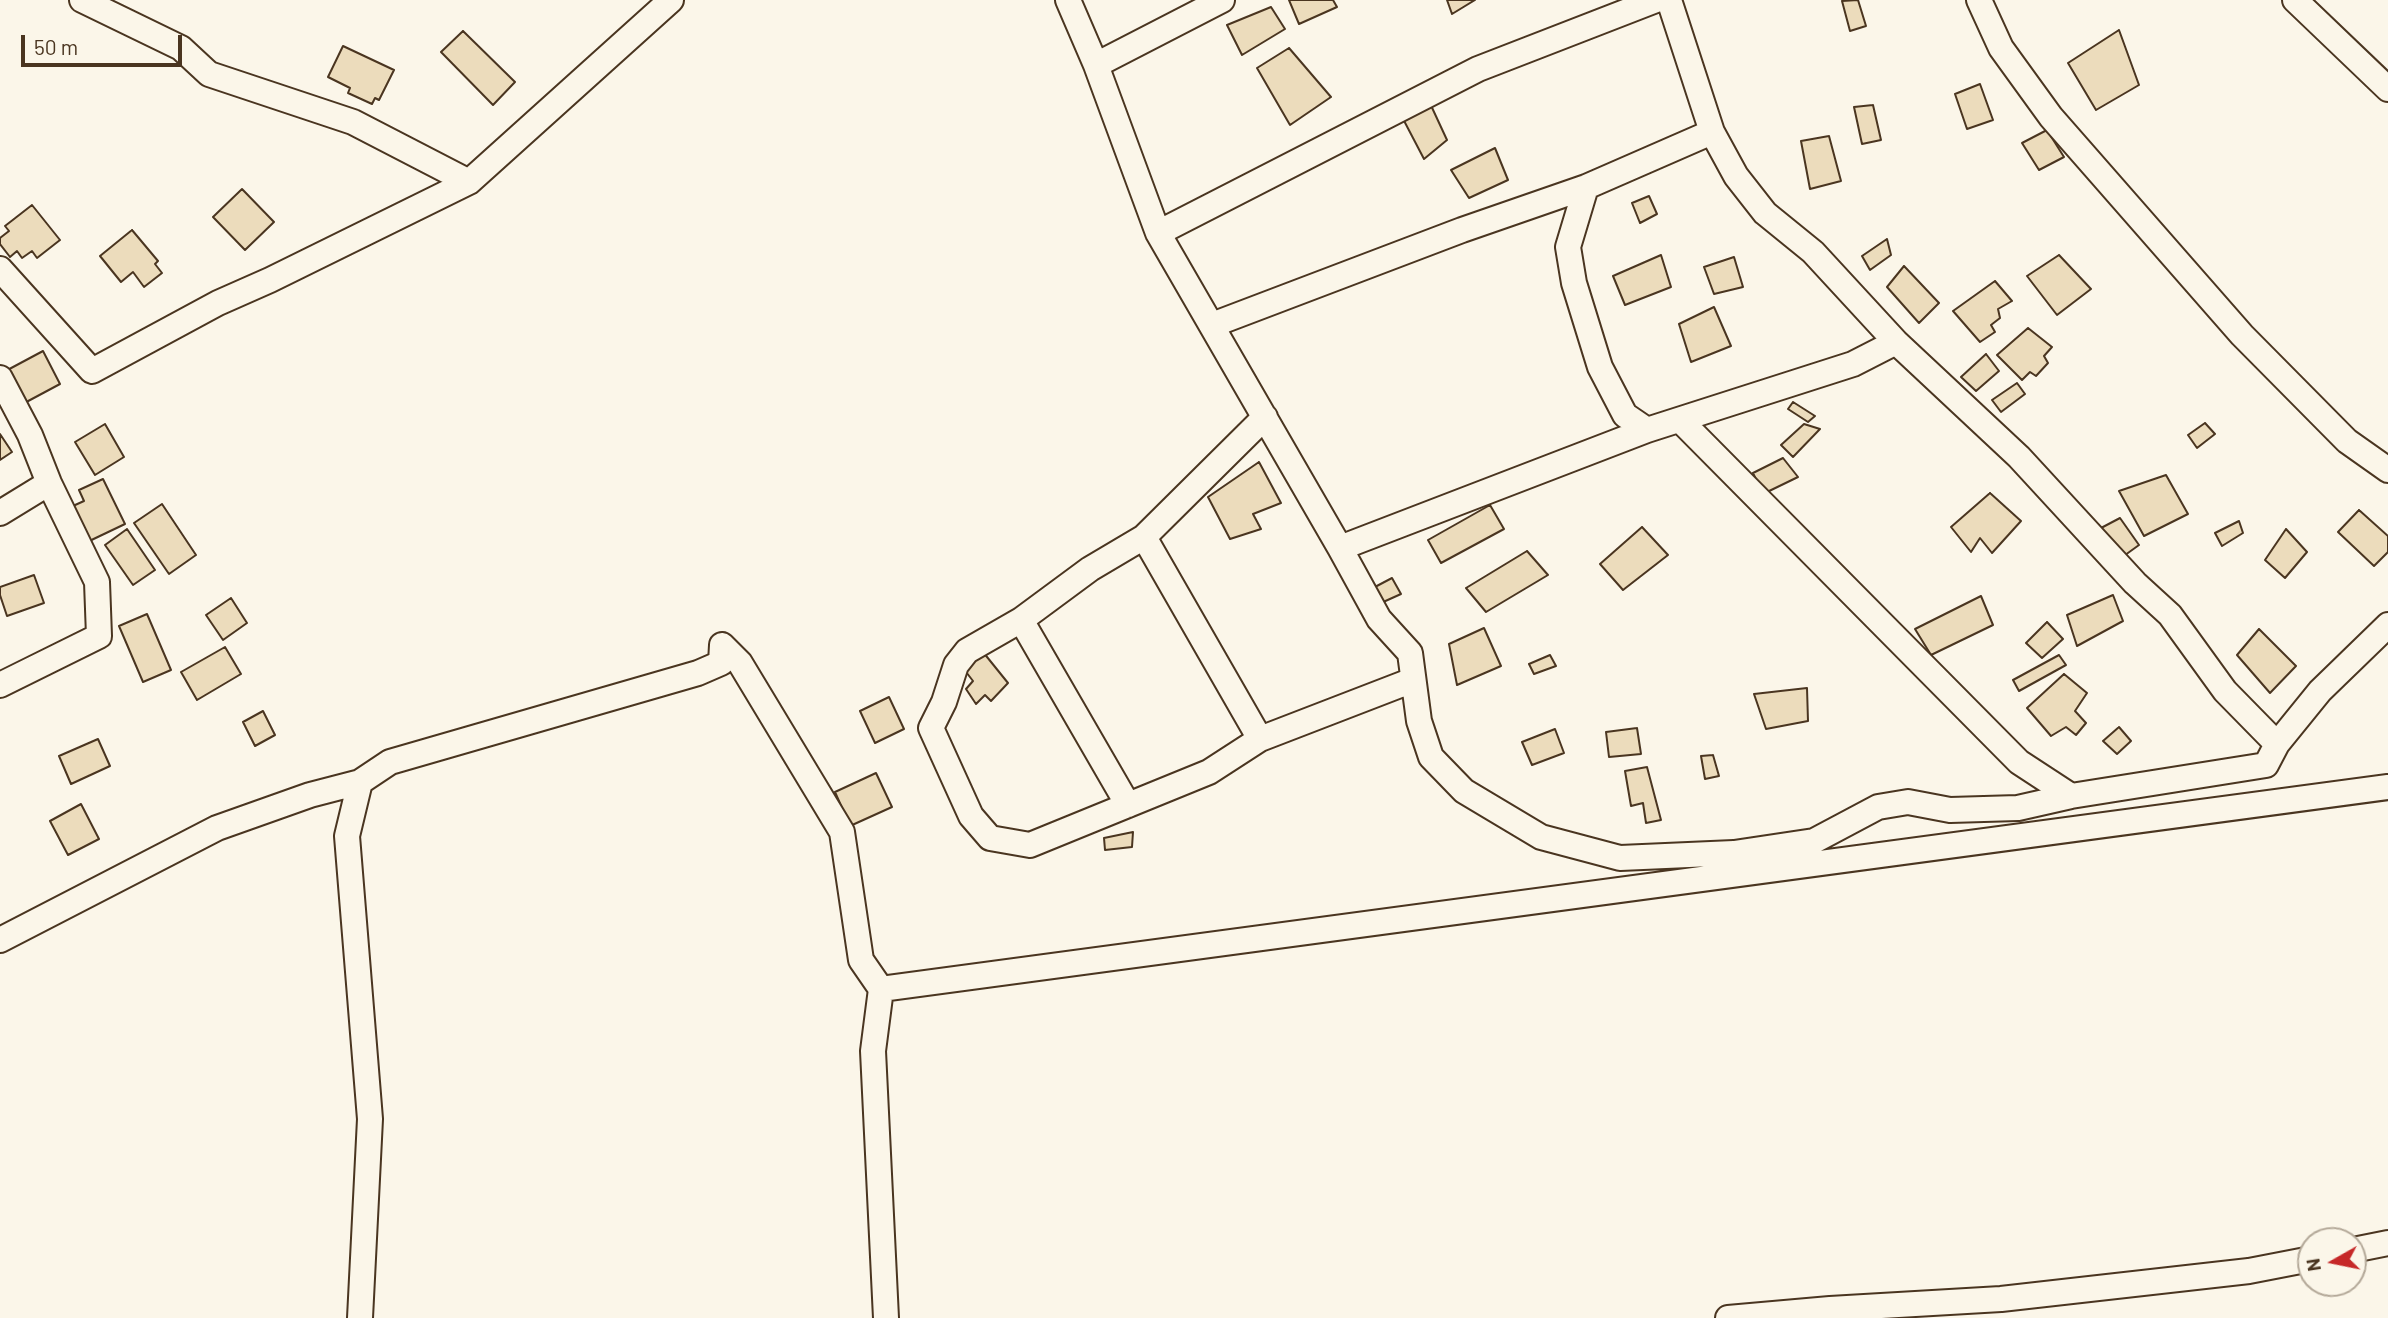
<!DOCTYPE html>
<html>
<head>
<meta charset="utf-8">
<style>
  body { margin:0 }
  #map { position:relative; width:2388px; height:1318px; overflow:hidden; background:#fbf6e9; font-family:Barlow,sans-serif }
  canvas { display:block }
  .north { position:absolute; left:2297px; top:1227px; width:70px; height:70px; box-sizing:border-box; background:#fbf6e9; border:2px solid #b4a999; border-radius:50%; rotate:261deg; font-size:19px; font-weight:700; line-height:28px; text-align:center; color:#4a3520 }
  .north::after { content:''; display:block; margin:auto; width:24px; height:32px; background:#c62828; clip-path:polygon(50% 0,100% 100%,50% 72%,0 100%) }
  .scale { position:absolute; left:21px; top:35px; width:161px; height:32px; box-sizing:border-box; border:4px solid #4a3520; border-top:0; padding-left:9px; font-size:21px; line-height:24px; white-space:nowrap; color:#4a3520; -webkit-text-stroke:5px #fbf6e9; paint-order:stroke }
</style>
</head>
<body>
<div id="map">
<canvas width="2388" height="1318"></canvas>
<div class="north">N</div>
<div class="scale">50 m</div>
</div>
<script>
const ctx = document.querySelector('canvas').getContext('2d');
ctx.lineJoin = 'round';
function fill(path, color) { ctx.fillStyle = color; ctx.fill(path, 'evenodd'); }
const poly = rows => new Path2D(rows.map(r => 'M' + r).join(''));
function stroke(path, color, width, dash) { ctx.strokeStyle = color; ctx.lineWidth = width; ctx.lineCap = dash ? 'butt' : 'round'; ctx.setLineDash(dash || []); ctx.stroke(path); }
const building = poly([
  [1289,0,1333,0,1337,7,1299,24,1289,0],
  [1447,0,1475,0,1452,14,1447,0],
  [1858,0,1866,26,1850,31,1842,1,1858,0],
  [1271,7,1285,29,1242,55,1227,25,1271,7],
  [2119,30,2139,85,2096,110,2068,63,2119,30],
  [463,31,515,82,493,105,441,52,463,31],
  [343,46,394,70,379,100,375,98,372,104,348,93,350,88,328,77,343,46],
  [1289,48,1331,97,1290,125,1257,68,1289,48],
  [1980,84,1993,120,1967,129,1955,94,1980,84],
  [1428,99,1447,140,1424,159,1401,115,1428,99],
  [1873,105,1881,140,1862,144,1854,107,1873,105],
  [2047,130,2064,157,2039,170,2022,143,2047,130],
  [1829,136,1841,181,1810,189,1801,141,1829,136],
  [1495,148,1508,180,1469,198,1451,170,1495,148],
  [242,189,274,222,245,250,213,217,242,189],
  [1649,196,1657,214,1640,223,1632,203,1649,196],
  [32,205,60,240,37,258,32,251,22,258,17,251,10,257,0,244,0,238,9,231,5,226,32,205],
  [132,230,158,261,155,264,162,273,144,287,133,272,121,282,100,256,132,230],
  [1887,239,1891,255,1870,270,1862,256,1887,239],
  [1661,255,1671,287,1625,305,1613,276,1661,255],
  [2059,255,2091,289,2057,315,2027,276,2059,255],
  [1734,257,1743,287,1714,294,1704,267,1734,257],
  [1904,266,1939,303,1919,323,1887,287,1904,266],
  [1995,281,2012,301,1998,309,2000,318,1991,325,1995,332,1980,342,1953,311,1995,281],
  [1714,307,1731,346,1691,362,1679,324,1714,307],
  [2028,328,2052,347,2044,356,2048,363,2036,376,2030,372,2022,380,1997,355,2028,328],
  [43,351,60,384,17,407,0,374,43,351],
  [1986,354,1999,371,1976,391,1961,377,1986,354],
  [2017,383,2025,394,2001,412,1992,400,2017,383],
  [1793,402,1815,416,1808,422,1788,409,1793,402],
  [2205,423,2215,434,2197,448,2188,435,2205,423],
  [105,424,124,457,95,475,75,442,105,424],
  [1804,424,1820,429,1793,457,1781,445,1804,424],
  [0,434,12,452,0,460,0,434],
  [1783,458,1798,477,1763,494,1753,473,1783,458],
  [1259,462,1281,503,1253,514,1261,529,1230,539,1208,497,1259,462],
  [2166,475,2188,514,2144,536,2119,491,2166,475],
  [103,479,125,524,81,545,64,510,84,501,79,490,103,479],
  [1990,493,2021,521,1992,553,1980,538,1971,552,1951,527,1990,493],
  [162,504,196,555,169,574,134,523,162,504],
  [1490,505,1504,529,1441,563,1428,540,1490,505],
  [2359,510,2388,536,2388,552,2374,566,2338,532,2359,510],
  [2120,518,2139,545,2121,558,2101,528,2120,518],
  [2239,521,2243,533,2222,546,2215,533,2239,521],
  [1642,527,1668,555,1623,590,1600,564,1642,527],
  [127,529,155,570,133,585,105,545,127,529],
  [2286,529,2307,552,2285,578,2265,560,2286,529],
  [1527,551,1548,575,1486,612,1466,588,1527,551],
  [34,575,44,603,7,616,0,595,0,587,34,575],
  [1392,578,1401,594,1381,603,1373,588,1392,578],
  [2113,595,2123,621,2077,646,2067,615,2113,595],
  [1981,596,1993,625,1931,655,1915,629,1981,596],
  [231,598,247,623,223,640,206,615,231,598],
  [147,614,171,670,143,682,119,626,147,614],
  [2047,622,2063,639,2042,658,2026,643,2047,622],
  [1484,628,1501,666,1457,685,1449,644,1484,628],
  [2259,629,2296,666,2270,693,2237,655,2259,629],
  [225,647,241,674,197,700,181,672,225,647],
  [983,652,1008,683,991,701,985,695,976,704,966,689,973,681,963,668,983,652],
  [1550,655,1556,666,1534,674,1529,664,1550,655],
  [2059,655,2066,665,2019,691,2013,680,2059,655],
  [2064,674,2087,693,2075,711,2086,723,2076,735,2066,727,2051,736,2027,708,2064,674],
  [1807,688,1808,721,1766,729,1754,694,1807,688],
  [889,697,904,729,875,743,860,711,889,697],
  [263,711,275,735,255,746,243,722,263,711],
  [2119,727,2131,741,2117,754,2103,741,2119,727],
  [1637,728,1641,754,1609,757,1606,732,1637,728],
  [1555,729,1564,753,1532,765,1522,742,1555,729],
  [98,739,110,766,71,784,59,756,98,739],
  [1713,755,1719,776,1705,779,1701,756,1713,755],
  [1647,767,1661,820,1646,823,1643,803,1631,806,1625,771,1647,767],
  [876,773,892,807,850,826,835,792,876,773],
  [81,804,99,839,68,855,50,821,81,804],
  [1133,832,1132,847,1105,850,1104,838,1133,832]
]);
fill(building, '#ecdcbc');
stroke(building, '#4a3520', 2);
const minor = poly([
  [82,0,181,48,209,74,353,122,469,182],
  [1068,0,1096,65,1158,233,1340,548,1379,619,1410,653,1419,721,1431,757,1464,791,1541,837,1620,858,1734,853,1814,841,1878,807,1908,802,1950,810,2018,808,2071,796,2266,765,2277,744,2320,691,2388,625],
  [1669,0,1712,132,1736,176,1765,213,1813,252,1896,342,2019,457,2135,583,2170,615,2225,691,2277,744],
  [1979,0,2001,48,2051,117,2242,335,2347,441,2388,470],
  [2295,0,2388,89],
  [1096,65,1222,0],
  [1586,187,1568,247,1574,283,1600,367,1625,415,1647,430],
  [1158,233,1478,69,1656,0],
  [0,269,92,371,218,303,270,280,469,182,671,0],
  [1212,325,1462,230,1586,187,1712,132],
  [0,378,30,435,49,483,97,582,99,636,0,685],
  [1265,417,1144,537,1090,569,1021,620,967,651,956,665,944,702,931,728,971,816,990,838,1030,845,1209,772,1260,739,1413,680],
  [1680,420,2019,762,2071,796],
  [0,513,49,483],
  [1144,537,1260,739],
  [1340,548,1647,430,1853,364,1896,342],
  [1021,620,1128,805],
  [0,940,217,828,310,795,360,782],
  [881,989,873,1051,886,1318],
  [2353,1250,2388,1243],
  [360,1318,370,1119,347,836,360,782,390,762,698,673,721,663,722,645,740,663,842,832,861,960,881,989,2388,787],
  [1728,1318,1830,1309,2001,1299,2249,1271,2311,1259]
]);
stroke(minor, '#4a3520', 28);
stroke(minor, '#fbf6e9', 24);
</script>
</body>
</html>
